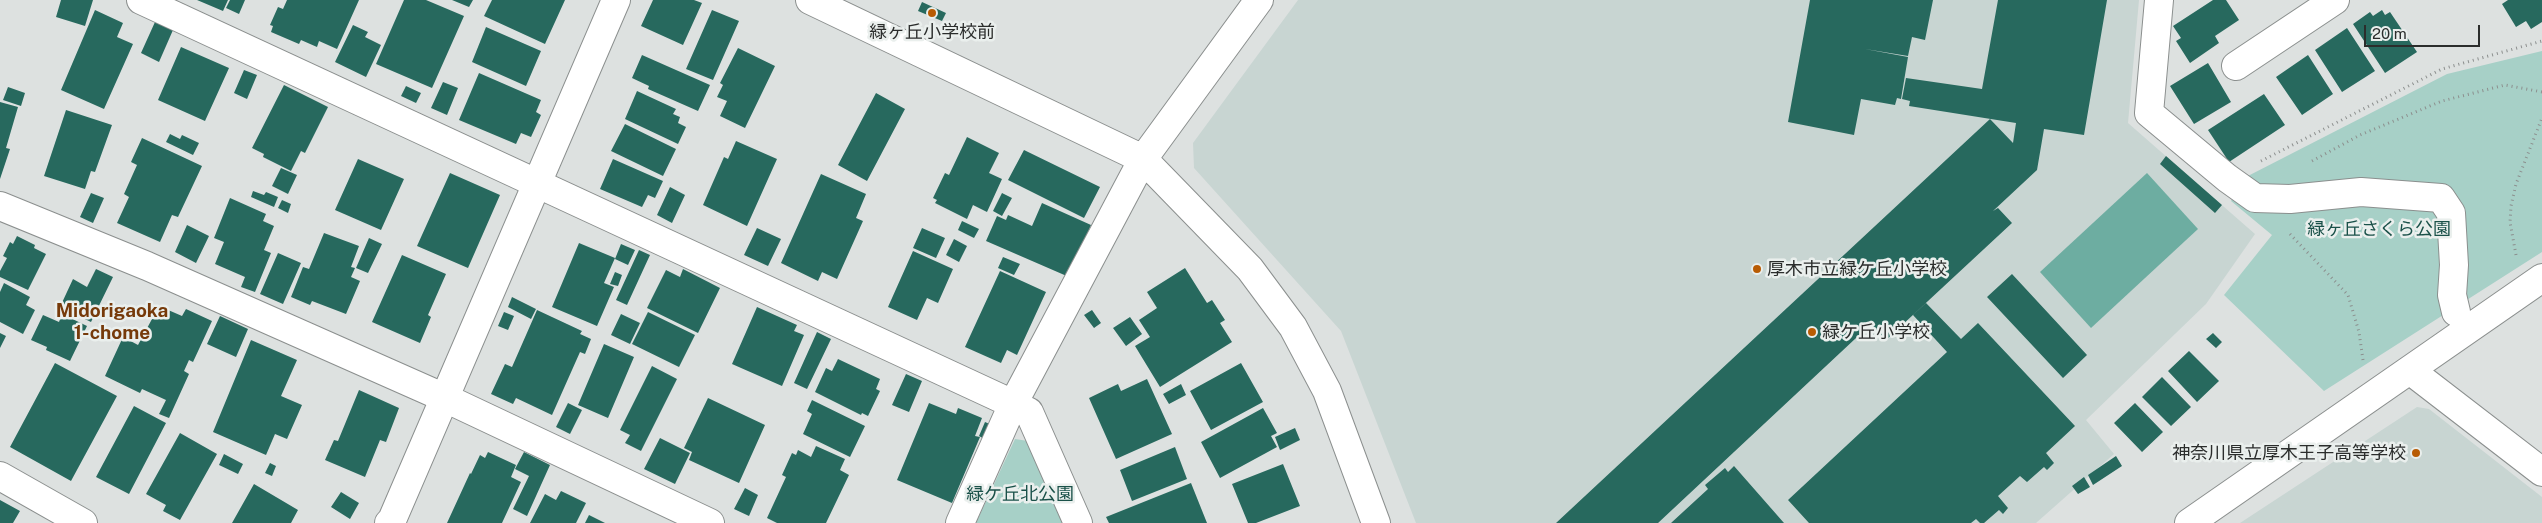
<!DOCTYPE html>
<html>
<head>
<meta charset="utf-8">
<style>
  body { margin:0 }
  #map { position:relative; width:2542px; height:523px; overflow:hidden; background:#dde1e0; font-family:"Public Sans",sans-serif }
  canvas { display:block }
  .scale { position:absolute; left:2364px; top:25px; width:116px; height:22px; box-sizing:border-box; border:2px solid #2b2d2c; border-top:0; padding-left:6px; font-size:15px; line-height:18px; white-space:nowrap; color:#2b2d2c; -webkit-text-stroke:4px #eaefed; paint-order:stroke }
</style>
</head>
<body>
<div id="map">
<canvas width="2542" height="523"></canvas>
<div class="scale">20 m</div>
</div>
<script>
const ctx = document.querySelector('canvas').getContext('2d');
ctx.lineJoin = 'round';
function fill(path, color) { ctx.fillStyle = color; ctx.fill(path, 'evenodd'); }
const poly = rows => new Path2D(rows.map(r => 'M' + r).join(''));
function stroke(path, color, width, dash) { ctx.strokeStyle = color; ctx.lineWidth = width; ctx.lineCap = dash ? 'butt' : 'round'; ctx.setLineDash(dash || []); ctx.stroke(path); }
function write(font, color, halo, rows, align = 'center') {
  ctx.font = font + ' "Public Sans","Noto Sans JP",sans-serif'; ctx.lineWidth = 5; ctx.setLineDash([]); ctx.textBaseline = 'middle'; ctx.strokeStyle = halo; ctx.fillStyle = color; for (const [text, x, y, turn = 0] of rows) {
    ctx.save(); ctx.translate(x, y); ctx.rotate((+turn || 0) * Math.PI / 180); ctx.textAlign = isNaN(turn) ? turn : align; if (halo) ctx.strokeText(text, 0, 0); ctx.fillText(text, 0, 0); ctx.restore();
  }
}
fill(poly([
  [1298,0,2139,0,2128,123,2255,234,2206,304,2086,420,2114,454,2036,523,1416,523,1341,331,1194,168,1193,143],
  [2417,407,2429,409,2542,497,2542,523,2240,523]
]), '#c8d5d2');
fill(poly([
  [2542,51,2542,252,2324,391,2224,295,2272,235,2231,201,2244,178,2447,74],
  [1015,439,1028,441,1063,523,976,523]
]), '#a7d0c7');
fill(poly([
  [2147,173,2198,229,2091,328,2040,272]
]), '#6dada1');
fill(poly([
  [61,0,93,0,85,26,56,17],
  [197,0,228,0,223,11],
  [230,0,245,0,239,14,226,8],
  [287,0,359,0,337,49,319,41,317,47,301,40,299,44,271,32,273,26,270,25,278,7,283,9],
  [404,0,426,0,464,16,432,88,376,64],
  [452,0,473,0,469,7],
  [492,0,565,0,545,44,484,16],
  [653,0,694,0,702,3,683,45,641,26],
  [1810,0,1933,0,1925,40,1912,37,1908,56,1865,49,1908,57,1901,99,1897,98,1895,105,1861,99,1854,135,1788,122],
  [1998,0,2107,0,2084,135,2044,129,2037,170,1993,211,1998,208,2012,223,1886,340,1871,324,1658,523,1556,523,1990,119,2013,143,2016,123,1909,106,1910,101,1902,99,1906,78,1982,89],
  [2213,0,2226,0,2239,20,2215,36,2219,43,2190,63,2176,41,2181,38,2173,26],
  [2508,0,2542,0,2542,22,2531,29,2526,21,2516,27,2502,4],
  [922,2,946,13,942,21,918,11],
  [95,10,123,23,117,37,133,44,104,109,61,90],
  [712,10,739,21,713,80,686,69],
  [2382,10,2385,15,2390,12,2417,52,2385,73,2353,24,2370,12,2373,16],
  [155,22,173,30,159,62,141,53],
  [353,25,368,32,365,37,381,45,366,77,335,62],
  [486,27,541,51,526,86,472,62],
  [2347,28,2375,71,2342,92,2315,50],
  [181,47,229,68,205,121,158,100],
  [738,48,775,66,745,128,720,116,727,101,717,97,723,85,720,83],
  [642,55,710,85,698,111,648,89,649,86,632,78],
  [2308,55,2333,94,2302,115,2276,77],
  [2208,63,2231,102,2194,124,2170,86],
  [244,70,257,75,247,99,234,93],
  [479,73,541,100,536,112,541,115,531,137,521,133,516,144,459,120],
  [443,82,458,88,447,115,431,108],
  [284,85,328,107,305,153,301,151,291,171,263,157,264,154,252,148],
  [406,86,421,93,416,103,401,96],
  [8,87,25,93,21,106,3,100],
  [637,91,676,109,673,114,680,117,678,123,686,127,678,144,625,119],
  [876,93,905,109,867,181,838,165],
  [2264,94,2285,125,2229,162,2208,130],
  [0,102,18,107,6,148,10,149,0,179],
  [66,110,112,125,95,172,91,171,85,189,44,176],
  [625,124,676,149,663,176,611,151],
  [170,134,180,139,182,135,199,143,193,155,166,142],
  [967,137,999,153,989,173,1002,179,987,212,973,205,967,219,935,203,937,200,933,198,945,173,949,175],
  [142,138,202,166,178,217,172,215,160,242,117,223,129,197,124,194,137,165,131,162],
  [736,141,777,159,747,226,703,205,724,157,728,159],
  [1024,150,1100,187,1084,218,1008,180],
  [2166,156,2222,205,2215,213,2160,164],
  [358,159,404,179,381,230,335,210],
  [613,159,663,181,655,198,648,195,642,207,600,189],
  [281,168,297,175,288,194,272,186],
  [450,173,500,195,468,268,417,246],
  [821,174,866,194,856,218,863,221,837,279,822,272,818,281,781,263],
  [670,187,685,195,672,223,657,215],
  [253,191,264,195,266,192,278,197,274,207,251,197],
  [91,193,104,198,93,223,80,217],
  [1002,193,1012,198,1002,216,993,211],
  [230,198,266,214,263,221,274,226,264,250,271,253,255,292,241,287,245,277,215,264,224,242,214,238],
  [282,200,291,204,288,213,278,208],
  [1042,203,1091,225,1069,277,986,241,997,216,1006,220,1008,215,1032,226],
  [962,221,979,229,974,238,958,230],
  [187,225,209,236,196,263,175,252],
  [757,228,781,239,768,266,744,255],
  [922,228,945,238,936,258,913,248],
  [324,233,359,246,351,267,355,268,351,277,360,281,346,314,312,301,310,305,291,297,303,267,309,269],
  [17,236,35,245,34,248,46,254,28,290,0,277,0,271,7,258,3,256,10,242,13,244],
  [369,238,382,244,368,273,356,268],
  [954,239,967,246,959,262,946,255],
  [579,243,615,258,604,283,614,287,597,326,552,307],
  [621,244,635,250,628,265,615,259],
  [639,250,650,255,627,305,616,300],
  [913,251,953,269,938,303,927,298,917,320,888,307],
  [278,253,301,263,283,304,260,294],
  [402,255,446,274,428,315,431,317,420,343,372,322],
  [1003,257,1020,264,1014,275,998,268],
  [1185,268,1207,303,1212,300,1225,320,1220,323,1232,342,1160,387,1135,346,1150,337,1139,320,1157,308,1147,292],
  [96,269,113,277,91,322,60,307,73,279,87,287],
  [683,269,720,288,698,333,647,308,666,270,680,277],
  [1000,271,1046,292,1017,355,1007,350,1001,363,965,347],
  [615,272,622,275,618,286,610,284],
  [2012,274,2087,355,2063,378,1987,297],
  [4,283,30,297,26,305,35,310,23,334,0,322,0,292],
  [512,297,536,309,531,319,508,307],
  [1926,303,1961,339,1978,323,2075,426,2046,453,2054,463,2047,470,2044,467,2027,482,2020,476,1998,496,2008,508,2003,514,1999,510,1984,523,1980,523,1976,519,1971,523,1809,523,1788,500,1947,352,1913,315],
  [159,306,182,316,186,309,212,321,193,362,189,360,184,371,189,374,169,418,159,414,166,400,142,389,140,393,105,376,123,337,138,345],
  [757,307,797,325,794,331,804,335,782,386,732,364],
  [537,310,582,331,580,334,591,339,585,354,580,352,552,415,516,398,513,404,491,394,505,364,512,367],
  [1092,310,1101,323,1094,328,1084,315],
  [504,312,514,316,508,330,498,326],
  [648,312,695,335,679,367,632,344],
  [62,314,87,326,70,361,46,350,47,347,31,340,43,315,59,322],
  [621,314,640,323,630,344,611,335],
  [220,316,248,329,236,357,207,344],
  [1130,317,1142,334,1126,346,1113,328],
  [817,332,831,339,807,389,794,383],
  [0,333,6,336,0,348],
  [2213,333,2222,342,2216,348,2206,339],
  [251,340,297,360,281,396,302,405,287,439,275,434,266,455,213,432],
  [604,344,634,357,608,418,578,405],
  [2189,351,2219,381,2197,402,2168,371],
  [838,359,880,379,876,389,880,391,868,416,862,413,861,415,815,392,826,368,832,371],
  [55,363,117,396,71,481,10,447],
  [1241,363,1263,402,1211,430,1190,391],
  [652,366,677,379,641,451,625,443,630,435,620,430],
  [906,374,922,381,909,412,892,405],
  [2162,377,2191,407,2171,426,2142,397],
  [1147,379,1172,434,1116,459,1089,398,1118,384,1121,391],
  [1181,384,1186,395,1169,404,1163,394],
  [359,390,399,408,386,442,380,440,365,477,325,460,334,440,338,441],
  [708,398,765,425,739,483,689,460,692,452,684,448],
  [812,400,865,426,850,457,803,434,812,414,807,411],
  [568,403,582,410,570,434,556,427],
  [929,403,956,414,958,408,982,418,975,436,980,437,952,503,897,480],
  [2135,403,2163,432,2142,452,2114,423],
  [134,406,166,423,129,494,96,477],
  [1263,408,1277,433,1271,436,1277,447,1220,478,1201,442],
  [985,422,992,425,986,440,979,436],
  [1295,428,1300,440,1280,450,1275,437],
  [180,433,217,454,180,520,163,511,166,505,146,494],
  [660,438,690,453,675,484,644,469],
  [816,446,845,459,840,470,849,475,826,523,777,523,767,518,786,477,782,475,792,453,796,455,798,450,811,457],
  [1175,447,1187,479,1132,501,1120,470],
  [488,452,516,465,511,477,521,482,502,523,447,523,470,473,471,474,480,455,485,458],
  [524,452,550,465,527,516,513,509,529,476,515,469],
  [224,454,243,464,238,474,219,465],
  [2116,456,2122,466,2093,485,2088,475],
  [270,463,276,466,272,476,265,473],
  [1283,464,1300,506,1256,523,1248,523,1232,484],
  [1734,466,1784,523,1671,523,1708,489,1705,485,1725,468,1728,472],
  [2084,477,2090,487,2078,494,2072,486],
  [1191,483,1207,523,1109,523,1106,517],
  [254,484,298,510,291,523,232,523],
  [745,488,758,495,749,516,734,509],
  [561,491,586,503,576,523,530,523,545,494,556,500],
  [341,492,359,503,350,519,331,507],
  [0,500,20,511,13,523,0,523],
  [589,515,605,523,585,523]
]), '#27695e');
const minor = poly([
  [141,0,1013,404,960,523],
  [810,0,1143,159,1250,269,1293,327,1327,391,1376,523],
  [2159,0,2149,113,2227,178,2255,198,2290,199,2361,192,2441,198,2451,213,2454,265,2452,295,2456,312],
  [2236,66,2335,0],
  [0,206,147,266,445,398,710,523],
  [2411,371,2542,472],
  [0,476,83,523],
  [389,523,392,520,616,0],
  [1078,523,1029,412,1013,404,1143,159,1259,0],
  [2189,523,2542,278]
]);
stroke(minor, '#8b8f8e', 30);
stroke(poly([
  [2261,161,2442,69,2542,41],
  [2312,161,2360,135,2442,101,2505,85,2542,92],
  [2290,234,2348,295,2359,332,2363,360],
  [2516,255,2510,222,2511,206,2516,184,2542,118]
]), '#8c8f8e', 3, [1, 4]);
stroke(minor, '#fff', 28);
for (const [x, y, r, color] of [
  [932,13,5,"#b85c04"],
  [1757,269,5,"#b85c04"],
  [1812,332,5,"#b85c04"],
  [2416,453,5,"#b85c04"]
]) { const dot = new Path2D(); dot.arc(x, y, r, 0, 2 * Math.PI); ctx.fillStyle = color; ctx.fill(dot); stroke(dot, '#eaefed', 2); }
write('18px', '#2b2d2c', '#eaefed', [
  ["緑ヶ丘小学校前",932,32,"center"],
  ["厚木市立緑ケ丘小学校",1767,269],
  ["緑ケ丘小学校",1822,332],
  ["神奈川県立厚木王子高等学校",2406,453,"right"]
], 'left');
write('18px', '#1a5149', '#eaefed', [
  ["緑ヶ丘さくら公園",2379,229],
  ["緑ケ丘北公園",1020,494]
]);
write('bold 19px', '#763a0a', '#eaefed', [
  ["Midorigaoka",112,311],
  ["1-chome",112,333]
]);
</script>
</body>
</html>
